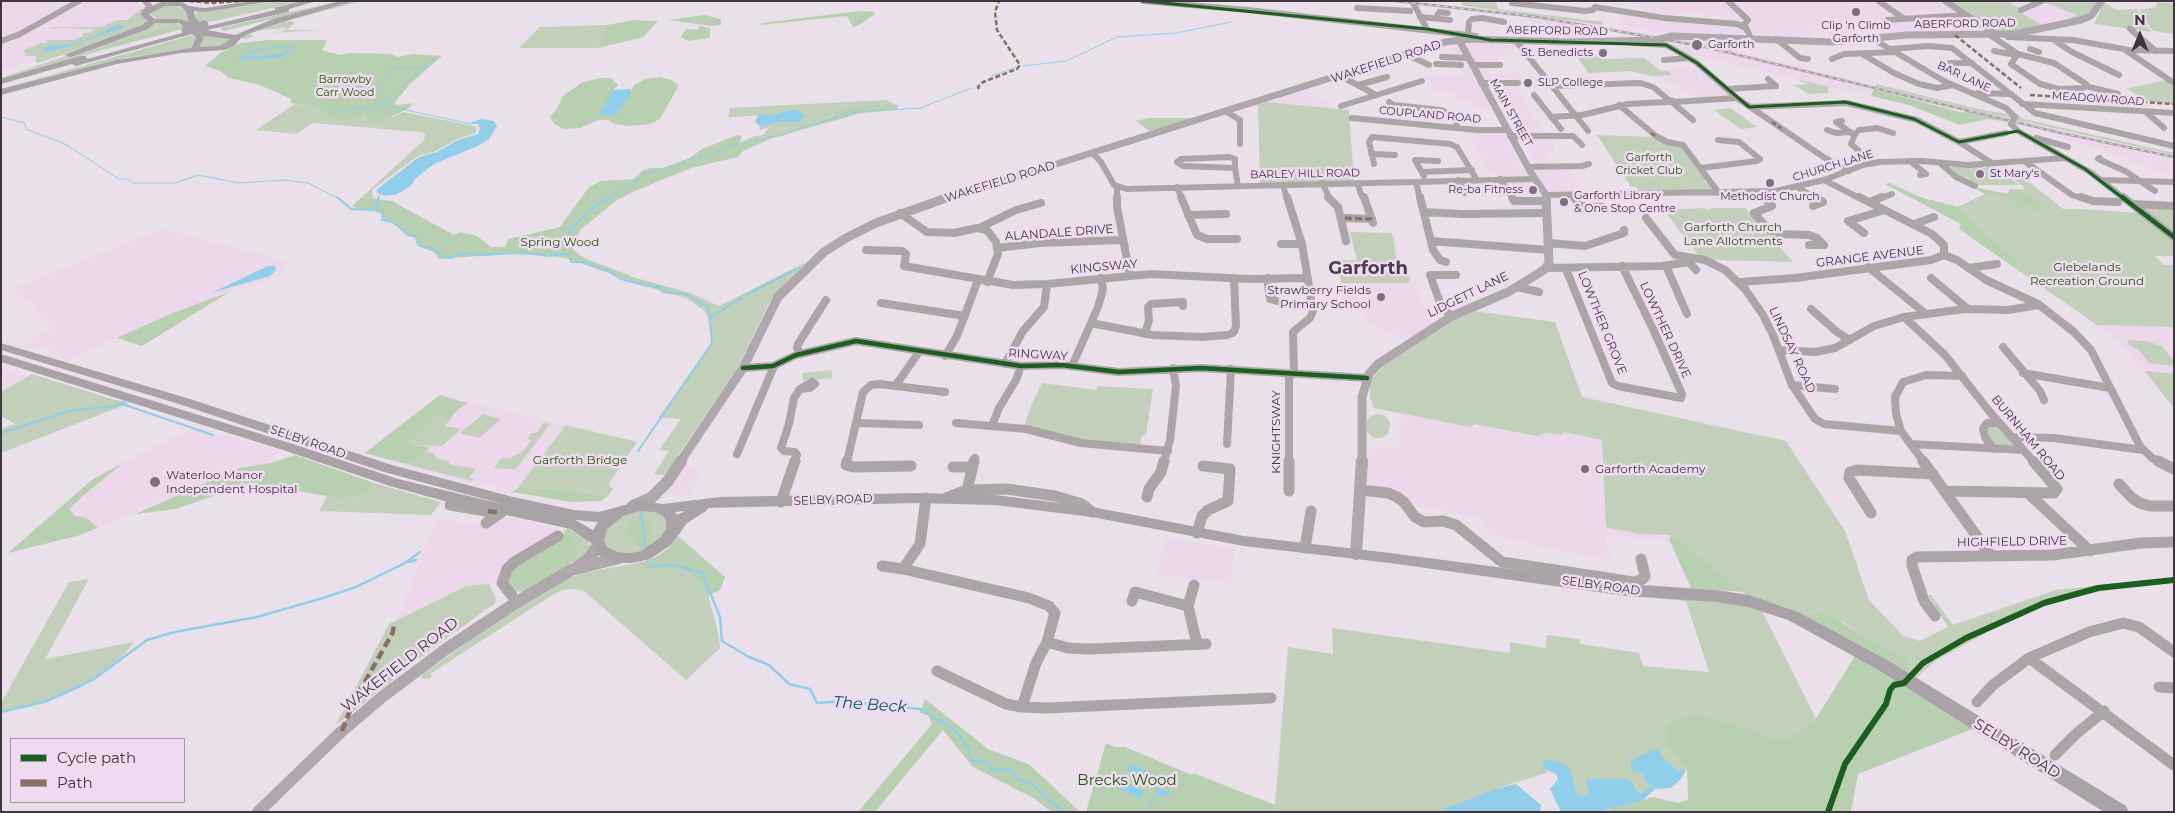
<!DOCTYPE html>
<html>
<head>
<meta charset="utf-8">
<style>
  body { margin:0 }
  #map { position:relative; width:2175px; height:813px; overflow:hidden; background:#eae0ea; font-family:Montserrat,sans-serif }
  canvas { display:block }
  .frame { position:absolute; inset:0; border:2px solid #3f373f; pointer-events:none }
  .legend { position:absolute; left:10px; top:738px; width:175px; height:65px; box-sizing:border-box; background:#eedbef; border:1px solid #a899a9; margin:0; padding:6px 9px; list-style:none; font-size:15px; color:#3f373f }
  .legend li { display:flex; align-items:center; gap:10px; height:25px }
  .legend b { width:25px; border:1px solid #a899a9 }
  .north { position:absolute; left:2115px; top:10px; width:50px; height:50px; -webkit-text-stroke:4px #eedbef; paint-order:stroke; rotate:0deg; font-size:14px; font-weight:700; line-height:20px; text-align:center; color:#3f373f }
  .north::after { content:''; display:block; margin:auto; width:18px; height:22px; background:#3f373f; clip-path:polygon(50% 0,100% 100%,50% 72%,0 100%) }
</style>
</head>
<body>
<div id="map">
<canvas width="2175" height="813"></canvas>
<div class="frame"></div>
<ul class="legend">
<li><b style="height:6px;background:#1b5e20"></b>Cycle path</li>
<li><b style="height:6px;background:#8d6e63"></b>Path</li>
</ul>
<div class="north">N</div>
</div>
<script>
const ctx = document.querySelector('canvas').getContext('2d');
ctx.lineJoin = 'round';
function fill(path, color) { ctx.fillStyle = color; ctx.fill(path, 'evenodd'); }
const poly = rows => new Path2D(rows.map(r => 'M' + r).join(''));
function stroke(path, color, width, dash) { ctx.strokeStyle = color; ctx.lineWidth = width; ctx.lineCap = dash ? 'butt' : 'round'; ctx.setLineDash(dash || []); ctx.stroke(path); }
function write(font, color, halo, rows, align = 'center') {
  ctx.font = font + ' Montserrat,sans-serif'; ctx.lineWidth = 5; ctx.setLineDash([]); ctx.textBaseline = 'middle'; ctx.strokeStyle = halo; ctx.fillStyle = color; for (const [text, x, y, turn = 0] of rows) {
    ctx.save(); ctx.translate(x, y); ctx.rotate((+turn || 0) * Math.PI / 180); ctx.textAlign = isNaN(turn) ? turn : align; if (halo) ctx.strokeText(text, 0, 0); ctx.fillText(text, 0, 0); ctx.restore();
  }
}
fill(poly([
  [1,1,136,1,143,8,139,13,138,17,72,42,41,45,44,58,1,71],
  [1631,1,1942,1,1987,32,1882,35,1868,27,1869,29,1853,30,1863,38,1831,38,1821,31,1813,29,1813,38,1757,36,1749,27,1752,22,1750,19,1743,23,1724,22,1717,15,1702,15,1699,12,1677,13,1679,18,1639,11],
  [2003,1,2096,1,2070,19,2041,25],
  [1420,2,1591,23,1728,48,1969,109,2174,155,2174,160,2168,159,2174,164,2174,178,2105,151,2052,135,2052,133,1874,89,1871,96,1688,54,1676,46,1678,43,1591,27,1600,40,1543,40,1534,29,1536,28,1529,18,1421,5],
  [1618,11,1736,25,1742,28,1745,34,1675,33,1634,29,1634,27,1623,26],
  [1463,42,1515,43,1517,46,1509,47,1515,54,1495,55,1502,63,1476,65],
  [1456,44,1478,86,1481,88,1492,110,1481,110,1479,107,1470,106,1471,102,1458,101,1455,92,1434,90,1424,74,1463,75,1457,64,1448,63,1446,58,1456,58,1449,45],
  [1644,58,1660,70,1699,67,1731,96,1695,99,1678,85,1631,71,1589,73,1579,60],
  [1477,66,1488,66,1492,74,1529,73,1543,91,1533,91,1528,84,1512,82,1509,78,1498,78,1500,82,1484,82],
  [1513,84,1519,92,1546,135,1515,134,1498,97,1495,97,1486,85],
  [1306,90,1336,108,1267,102],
  [1475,132,1504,132,1521,167,1523,167,1528,176,1497,177,1494,172,1488,172,1471,136,1475,136],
  [1520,137,1555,137,1553,152,1544,154,1551,166,1536,166],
  [1568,168,1584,193,1554,193,1549,191,1534,169],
  [1498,181,1530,181,1543,199,1542,210,1514,211,1506,194,1501,194,1500,191,1498,187,1501,186],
  [163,229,283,260,286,261,285,271,282,276,250,284,168,315,72,358,70,361,51,355,52,350,42,346,29,349,21,347,51,328,31,304,12,289],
  [1350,232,1395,233,1399,256,1404,259,1432,324,1404,340,1382,328,1368,326,1363,310,1345,310,1339,260,1357,260],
  [1473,311,1555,322,1582,397,1786,441,1845,531,1744,592,1691,588,1668,539,1605,536,1612,561,1487,534,1488,527,1482,525,1482,519,1418,506,1400,493,1371,487,1367,483,1367,455,1372,446,1398,450,1402,413,1374,408,1370,397],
  [2097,325,2174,327,2174,408,2119,342],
  [1,369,30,376,1,392],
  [440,394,461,400,566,425,523,482,512,492,495,488,494,485,486,486,478,485,475,482,467,483,363,453],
  [201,428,284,452,268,461,271,463,240,468,98,528,87,518,75,516,69,510,84,495,123,463,184,432],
  [687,462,699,471,691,497,687,494,681,497,674,496,671,494,671,487],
  [503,516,566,531,558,542,513,569,507,577,489,584,466,586,397,620,436,520,481,524],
  [1166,538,1235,549,1231,584,1156,574]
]), '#ebd8eb');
fill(poly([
  [274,1,303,1,201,24,194,16,197,12],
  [357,1,362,1,285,21,295,22,287,30,321,30,273,33,271,33,282,32,286,28,259,30,248,34,254,36,252,37,244,39,241,37,262,27],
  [1461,1,1495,1,1498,9,1603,22,1602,25,1459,5,1462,5],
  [1948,1,2008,1,2021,9,2018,11,2042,25,2061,22,2077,15,2047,3,2044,4,2044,1,2099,1,2087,15,2081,18,2022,31,1997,33],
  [2157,2,2174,4,2174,34,2153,31,2139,10,2156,7],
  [2104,3,2117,10,2137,9,2151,32,2094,24],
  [164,6,178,6,186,12,208,37,228,37,233,39,220,47,203,48,198,46,202,39,188,22,159,20,149,13],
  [141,9,145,9,149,22,92,45,38,63,34,60,36,60,36,56,25,56,25,53,23,53,24,50,40,43,49,43,45,41,48,40,75,40,83,36,82,33,89,33,95,29,51,28,53,27,70,27,82,20,71,27,101,27,118,20,127,20],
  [175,22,186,28,70,59,1,80,1,78,75,53,154,23],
  [607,25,598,43,607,46,599,48,519,48,540,27],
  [192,35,196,39,189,49,126,58,1,91,1,89,8,87],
  [1574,53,1589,54,1604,59,1644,58,1661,71,1667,71,1672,75,1652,76,1631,71,1589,73],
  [1797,79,1830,87,1827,90,1830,93,1809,94,1793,85,1807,84],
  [2165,80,2174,85,2174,104,2151,102,2126,89],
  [1876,84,1987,111,2017,115,2015,112,2024,119,2174,153,2174,155,1969,109,1875,86],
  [886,100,899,106,888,103,839,113,812,124,760,139,739,143,755,136,763,135,770,127,759,130,761,127,777,122,791,122,790,110,774,115,728,117,730,108],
  [1267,102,1349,110,1354,181,1260,183,1258,104],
  [295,104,317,107,324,114,348,120,365,114,367,117,393,117,403,112,475,126,477,129,475,133,457,139,436,151,418,156,372,190,373,198,362,197,423,141,426,134,420,132,313,123,296,134,256,130],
  [1730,108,1757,127,1741,129,1714,110],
  [1597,135,1654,137,1679,144,1714,190,1641,192,1635,187,1631,187],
  [1990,165,2020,185,1979,185,1965,177,1960,177,1949,167,1979,166,1984,168],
  [2014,174,2032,184,2063,209,2081,209,2139,213,2174,240,2174,256,2154,256,2164,265,2174,265,2174,327,2097,325,2015,268,2017,259,1999,246,1960,208,1986,195,2010,195,2010,189,2020,190,2025,188,2009,175],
  [2140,206,2174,209,2174,231,2171,230],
  [1701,208,1709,210,1712,208,1745,208,1793,262,1711,260,1698,255,1664,210],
  [1350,232,1392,233,1396,257,1402,261,1410,281,1408,283,1341,283,1339,260,1357,260],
  [806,262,770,301,737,369,664,475,654,474,669,451,659,450,681,419,659,417,712,343,709,318,704,310,686,298,667,293,690,293,719,306],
  [1473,311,1555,322,1582,397,1786,441,1845,531,1869,600,1903,636,1920,641,1948,627,1928,595,1931,595,1953,625,2056,590,2165,578,2170,583,2103,591,2068,598,2043,606,2008,621,1935,661,1915,679,1906,673,1910,667,1906,658,1853,630,1845,623,1823,613,1797,614,1787,608,1748,596,1669,535,1639,534,1606,527,1602,440,1564,432,1562,435,1545,433,1537,436,1474,424,1471,427,1374,408,1370,397,1370,381,1382,367,1454,320],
  [2129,340,2146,341,2162,346,2174,361,2174,366,2149,363,2139,350,2127,344],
  [832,370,832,378,803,381,803,373],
  [2145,371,2174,374,2174,408,2159,389],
  [32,374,112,399,130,403,1,453,1,429,15,424,1,416,1,392],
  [1042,383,1096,390,1098,386,1153,389,1146,434,1141,437,1140,445,1087,441,1024,426,1031,406],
  [483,414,501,419,479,438,460,433],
  '1366 426a12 12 0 1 1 24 0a12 12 0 1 1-24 0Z',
  [437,417,450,420,444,426,461,429,442,446,411,445,408,441],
  [543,423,550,424,516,469,494,468,501,458,510,458,522,452,531,441,528,438,530,434,538,432],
  [1990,424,2000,427,2015,446,1991,445,1986,431],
  [566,425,637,442,608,485,613,489,607,497,567,489,518,488],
  [426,451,433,453,437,458,450,462,449,464,476,469,469,477,474,479,471,481,410,465],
  [377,484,441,502,431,515,319,511,327,496,344,499,367,493],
  [634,510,652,510,661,514,666,521,666,533,644,552,615,555,600,541,612,520],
  [569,527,587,539,590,547,584,558,527,591,515,592,510,587,520,588,535,584,578,559,568,533,564,531],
  [638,563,645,568,674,568,692,574,708,596,718,631,720,648,686,680,584,591,573,589,562,590,549,597,430,674,432,677,429,679,421,679,423,674,495,622,563,580,587,572],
  [89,579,45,659,134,642,125,654,91,680,48,701,1,712,1,703,69,582],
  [489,584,496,598,495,603,421,657,335,726,389,624,466,586],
  [1634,596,1712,599,1760,607,1816,719,1813,724,1787,739,1772,737,1687,716,1667,726,1667,746,1687,768,1679,771,1663,758,1642,773,1645,781,1651,786,1642,794,1634,788,1588,779,1586,782,1589,792,1583,796,1577,794,1568,768,1543,768,1549,772,1495,789,1443,809,1441,812,1276,812,1275,805,1288,647,1333,654,1332,628,1510,653,1510,642,1546,648,1547,635,1579,639,1580,644,1639,653,1643,666,1709,672,1686,601]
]), '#c1cfbb');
fill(poly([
  [340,1,345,1,224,31,220,28],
  [860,11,874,12,875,14,859,25,853,27,847,16,760,25,762,23],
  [704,15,721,19,721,25,712,26,668,20],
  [634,20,658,21,643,37,607,46,598,43,607,25],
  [700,26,710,28,710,38,688,41,681,37,686,29,697,30],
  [175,27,177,29,100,49,109,44],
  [185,38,188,38,143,53,81,67],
  [268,40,327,40,322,50,339,55,350,53,390,54,398,57,413,54,442,56,410,84,394,103,399,105,413,103,409,108,377,124,368,122,365,114,348,120,334,119,324,114,317,107,291,103,291,99,260,85,229,78,220,71,205,66,220,53,240,43],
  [660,77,671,80,679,85,660,119,650,124,629,126,615,124,608,120,598,120,580,128,564,129,554,124,550,116,557,109,563,96,581,83,600,78,611,78,618,85,611,93,631,93,634,85,646,79],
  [1874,89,1964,113,1965,111,2010,122,1987,119,1960,125,1909,105,1871,96],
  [888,103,899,106,896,110,862,113,772,138,743,151,738,157,691,168,637,190,617,200,580,230,573,250,584,258,636,278,690,293,667,293,568,259,554,256,504,254,439,259,434,252,420,247,417,238,408,235,393,222,384,220,382,212,362,210,352,206,362,197,392,201,454,235,461,232,477,236,491,247,505,247,508,239,560,227,589,187,601,181,634,179,642,171,650,168,662,168,690,158,702,149,737,135,742,136,739,143,752,141,812,124,831,117,842,110],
  [1148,118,1197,118,1151,132,1136,121],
  [1889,183,1923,198,1958,207,1985,194,1973,187,2008,194,2010,189,2020,190,2043,206,2044,210,2041,212,2026,205,2021,205,2022,208,2020,209,2007,196,1986,195,1960,208,1999,246,2017,259,2015,268,1959,229,1961,224,1885,184],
  [231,291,142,346,117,338,168,315],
  [440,395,467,403,453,414,450,420,437,417,409,441,411,445,430,447,410,465,365,453],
  [295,455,377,484,367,493,344,499,250,483,176,509,135,514,240,468,271,463],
  [123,463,84,495,69,509,75,516,87,518,98,528,77,536,8,553,93,479],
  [518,488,567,489,607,497,601,501,570,502,512,492],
  [641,518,650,521,652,542,649,546,644,548,638,546,634,536,625,532,630,522],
  [566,531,574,540,578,559,536,584,520,588,514,588,507,584,507,577,513,569,558,542],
  [1671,535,1744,592,1691,588,1669,539],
  [678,536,725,577,720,590,708,596,692,574,674,568,645,568,638,563,656,557,669,548],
  [1823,613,1834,617,1853,630,1906,658,1909,664,1909,671,1906,673,1797,614],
  [1857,653,1975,728,1858,774,1851,812,1600,812,1653,797,1678,803,1688,800,1687,768,1667,746,1667,725,1687,716,1704,716,1772,737,1787,739,1813,723],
  [925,699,988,749,1030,765,1080,812,1052,812,1033,798,973,767,943,730,875,812,858,812,932,724,928,715,920,713],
  [1106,743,1115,747,1125,747,1192,775,1193,773,1275,805,1276,812,1086,812]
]), '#b9cfb1');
fill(poly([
  [122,25,125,27,64,48,47,52,43,50,46,48,43,47,72,44,100,34,113,26],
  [287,45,292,46,292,49,281,58,235,60,254,50],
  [287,46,290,48,288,50,279,54,248,57,246,56,258,51],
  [631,89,631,93,616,115,599,115,613,90],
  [790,110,797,110,804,115,804,118,799,122,777,122,761,127,755,122,759,114,774,115],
  [482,119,494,121,497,126,489,139,478,146,434,164,415,179,411,186,397,194,385,196,378,193,376,190,419,157,437,152,458,140,478,134,480,129,478,124,471,124,472,122],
  [268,266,275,266,276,270,270,276,211,293],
  [1652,750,1659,750,1663,758,1679,771,1687,768,1681,779,1671,788,1655,789,1643,800,1603,811,1561,812,1550,789,1558,779,1556,774,1543,768,1543,763,1546,759,1562,763,1569,768,1577,794,1583,796,1589,792,1586,782,1588,779,1627,779,1633,783,1634,788,1641,794,1651,786,1645,781,1642,773,1631,770,1631,761],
  [1130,764,1166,779,1164,782,1173,785,1168,797,1157,795,1150,809,1148,808,1158,788,1168,792,1171,786,1164,783,1162,785,1127,770],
  [1121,780,1144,791,1140,799,1117,788],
  [1516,784,1541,805,1540,812,1441,812,1443,809,1495,789]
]), '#90cee9');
stroke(poly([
  [1023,66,1066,61,1117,37,1176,33,1231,22],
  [991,76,1017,67],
  [384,103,434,58],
  [383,104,374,100,372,94,381,86,393,68,424,68],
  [329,110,387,106,471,124],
  [1,117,25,123,26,129,65,144,119,179,127,179,133,183,175,183,198,175,239,183,285,180,308,183,339,199],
  [378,199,380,194],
  [609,199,616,195,621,188,650,172,667,169,686,160,714,153,733,145,783,135,802,127,857,112,920,108,972,88]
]), '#90cee9', 1);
stroke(poly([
  [337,197,351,209,376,210,383,214,382,220,393,222,408,235,416,237,418,245,435,249,441,256,451,258,461,253,486,255,525,252,547,256,568,254,571,262,582,262,608,271,621,279,647,286,660,287,662,292,685,294,708,307,712,343,638,451],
  [373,209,380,203,377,201,379,197],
  [556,254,556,249,570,237,569,230,598,204,611,197],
  [709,318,749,293,799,268],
  [122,404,213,435],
  [1,433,69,411,116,406,124,402]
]), '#90cee9', 2);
stroke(poly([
  [641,513,646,548],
  [409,562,416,560],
  [648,562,651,566,675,565,702,573,720,617,722,641,749,657,769,665,789,684,810,689,817,703,842,701,920,709,955,730,967,746,972,761,988,762,992,770,1009,769,1017,779,1032,784,1063,812],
  [1,712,47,701,80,686,94,679,147,640,175,632,257,617,323,598,356,587,405,563,420,552]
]), '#90cee9', 2.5);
stroke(poly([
  [145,1,149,5,147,10],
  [1143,1,1248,10,1476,36],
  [1412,1,1427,29],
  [1728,1,1748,20,1743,26],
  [1945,1,1997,35],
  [1880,2,1903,18],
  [1512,3,1585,11,1593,10,1595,7],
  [1595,7,1664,18,1737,24,1746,28,1751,38],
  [1357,8,1410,11],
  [2021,10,2042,1],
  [1420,17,1450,20],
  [1436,18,1439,12,1448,13],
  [1887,20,1966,15],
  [2130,29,2156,51],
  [1468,35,1469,22,1472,19,1482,18,1504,22],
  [1990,35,2018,54],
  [1722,37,1730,45,1730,48],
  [2008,37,2073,40,2129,50,2174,51],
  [1776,39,1800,58,1808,59],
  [1873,39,1944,81,2006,108,2015,117],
  [2054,40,2072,52,2119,75],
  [1,41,20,34,79,1],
  [1516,41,1588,131],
  [1632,43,1666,45,1684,55,1697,63,1737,98,1825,158,1849,171],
  [1892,49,1928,46,1952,48,2035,113,2174,146],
  [2030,49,2039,52],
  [2125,50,2174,83],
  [1994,51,2016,55],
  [1862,54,1894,73,1919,84,1937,88,1953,85],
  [2018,54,2054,63,2086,84,2083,88,2059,89,2040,84,2011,64,2018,54],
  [1408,55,1429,65],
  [1442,57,1468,58],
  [1832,59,1844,54,1896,52],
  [1664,60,1689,58],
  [1950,63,1972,63],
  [1436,64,1461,65],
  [1472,65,1500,65],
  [1341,76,1376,95],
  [1481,83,1518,83],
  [1358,85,1387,77],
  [1552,86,1640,83,1653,87,1669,100],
  [2085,86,2118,94],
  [1727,89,1776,86,1768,79],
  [1978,93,2010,94],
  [1534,95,1561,129],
  [1669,100,1676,102,1667,102,1669,100],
  [1389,102,1393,105,1441,110,1456,117,1457,128],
  [1675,102,1737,98],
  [1674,104,1693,120],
  [2022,104,2174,113],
  [1619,105,1656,136,1667,142,1683,145,1719,193],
  [1341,106,1422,81],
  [1750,107,1847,103,1917,120,1959,142,1992,163],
  [1227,112,1240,120,1240,144],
  [2146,112,2164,128],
  [1551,117,1582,115,1628,104,1667,102],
  [1352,118,1477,130,1508,130],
  [1842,121,1836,122,1854,135],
  [2011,124,2018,131,2090,172,2125,199],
  [1827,130,1836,133,1850,132],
  [1510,136,1573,136,1582,145],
  [2036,138,2068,147],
  [1959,142,2006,133],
  [1092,153,1101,162,1114,185,1127,189,1535,179],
  [1371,154,1395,155],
  [1229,157,1235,159,1235,168,1183,166,1177,162,1181,159,1229,157],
  [2100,158,2098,159,2125,171,2155,191],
  [1910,161,1926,174,1920,175],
  [2024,161,2072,195,2085,199],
  [1873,163,1851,144,1855,134,1859,130,1877,128,1893,133],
  [1940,163,1956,177,1975,186],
  [1374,164,1369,142,1372,137,1450,144,1457,147,1477,180],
  [1528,167,1582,166,1589,164],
  [1235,168,1238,186],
  [1701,168,1757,161,1760,159,1739,142,1718,140],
  [1422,172,1472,170],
  [1424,176,1415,160,1438,161],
  [1500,179,1513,199],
  [1458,180,1465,193],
  [1824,180,1861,199],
  [2102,180,2174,182],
  [1416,182,1420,199],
  [1322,183,1330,199],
  [1358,183,1360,192,1364,199],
  [1283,185,1287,199],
  [1117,187,1117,199],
  [1177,187,1182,199],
  [1797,187,1817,199],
  [1759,192,1765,199],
  [1546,195,1776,191,1824,180,1863,165,1880,162,1923,161,1967,165,2065,158],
  [1572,195,1574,199],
  [1879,199,1892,194]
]), '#aba5a8', 6);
stroke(poly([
  [1117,197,1117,207,1130,275],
  [1181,197,1197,235,1207,239,1237,239],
  [1287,197,1302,244,1313,311,1310,318,1293,332,1294,374],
  [1328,197,1338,207,1346,241],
  [1364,197,1373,223],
  [1420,197,1433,250,1440,260,1446,262],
  [1512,197,1514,201,1547,201],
  [1574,197,1579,206,1602,207],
  [1764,197,1772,206,1754,213,1769,230,1778,234,1809,235,1817,238,1824,245,1809,245],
  [2081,197,2093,201,2118,202],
  [2123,197,2174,237],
  [1870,202,1882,197],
  [2132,204,2174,206],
  [1813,206,1823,202,1815,197],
  [1424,212,1463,214,1547,213],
  [900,213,927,232,954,233,977,228,987,230,996,242,998,254,987,282],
  [1188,215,1226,214],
  [1345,218,1372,219],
  [1646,218,1675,255,1705,260,1725,270,1745,289,1763,315,1773,335,1792,385,1815,419,1824,424,1901,431],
  [1914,224,1934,217],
  [979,228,1016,210,1041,203],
  [1864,233,1848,221,1885,210],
  [1431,241,1549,250],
  [1549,243,1585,246,1624,233,1624,230],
  [1281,244,1302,244],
  [997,248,1040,243,1123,240],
  [866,250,902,251,906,254,904,266,1013,285,1047,284,1151,274,1250,279,1308,278],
  [1944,255,1957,260,1986,280,2038,304,2074,332,2091,350,2140,446,2152,458,2161,462],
  [1666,266,1687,314],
  [1868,267,1926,314],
  [1546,268,1662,266,1689,262,1696,270],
  [1969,268,1997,264],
  [1566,269,1612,383,1618,386,1681,398,1682,394,1653,329,1622,266],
  [1267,278,1270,299,1277,301],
  [1931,278,1968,309],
  [1740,282,1795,278,1931,260,1944,255,1944,245,1932,234,1859,197],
  [1517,287,1539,292],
  [881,303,965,316],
  [1811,309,1837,332,1850,340],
  [1452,316,1442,308,1430,275,1456,275],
  [1904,317,1945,355,1989,411,2034,462],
  [1091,323,1153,335,1202,337,1228,335,1234,332,1236,326,1234,278],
  [1145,334,1149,320,1148,307,1151,304,1183,302,1183,306],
  [2003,347,2040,391,2044,400],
  [1779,350,1815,352,1835,348,1874,326,1904,317,1965,309,2008,310,2039,305],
  [800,353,797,348,798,344,826,300],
  [945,356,957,336,978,280],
  [1005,364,1023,331,1044,307,1047,284],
  [1072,366,1098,307,1103,289,1101,278],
  [743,368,773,366,796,355,856,341,1021,366,1062,365,1119,372,1201,368,1367,378],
  [2023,373,2110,388],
  [1289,374,1289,462],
  [812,382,815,384,810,388,800,389,812,382],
  [896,385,919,352],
  [1792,385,1835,389],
  [857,423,919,425],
  [956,423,1026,429,1081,443,1168,451],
  [992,426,999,408,1016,380,1021,366],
  [2011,437,2054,438,2143,450],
  [1227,444,1231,369],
  [1911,444,2023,450],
  [1993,449,1985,437,1983,429,1987,423,1999,423],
  [737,454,774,366],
  [794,462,797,455,795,452,784,451,781,448,789,424,794,398,800,389],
  [847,462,863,392,871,385,879,384,945,392],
  [973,462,975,458],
  [1164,462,1170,440,1176,386,1173,368],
  [1924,462,1901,431,1896,414,1895,397,1903,382,1926,375,1962,376]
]), '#aba5a8', 8);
stroke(poly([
  [847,461,846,465,854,467,911,466],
  [1289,461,1289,491],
  [1923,461,1991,556],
  [2158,461,2174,469],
  [953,467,971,467],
  [2119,484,2132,498,2140,503,2150,506,2174,506],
  [967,490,974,461],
  [1361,490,1388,493,1397,497,1404,502,1415,517,1424,522,1443,521,1456,525,1502,562,1634,582,1643,579,1645,576,1641,559],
  [1944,491,2054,493,2057,489,2033,461],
  [2029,494,2090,551],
  [1147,497,1149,489,1161,472,1164,461],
  [926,498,920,544,903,569,1029,598,1049,606,1055,613,1047,642,1036,663,1022,707,1046,708,1271,698],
  [946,498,967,490,1007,489,1055,496,1082,504,1092,512],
  [455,499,450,505,499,513],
  [781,502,795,461],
  [1871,513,1849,478,1850,472,1857,470,1933,474],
  [486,523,502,512],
  [1197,533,1202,516,1208,510,1228,501,1230,469,1203,466],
  [1305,548,1311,511],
  [882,566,903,569],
  [1194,585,1188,606,1197,644],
  [1132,601,1135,592,1188,606],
  [517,602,502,583,507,569,514,562,558,536],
  [1935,616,1924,601,1912,565,1912,560,1917,557,2053,555,2141,543,2174,542],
  [1047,642,1068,648,1090,649,1206,644],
  [2029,658,2174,765],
  [937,671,1006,704,1022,707],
  [2159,687,2174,688],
  [1977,702,1993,685,2029,658,2089,632,2123,623,2139,627,2174,652],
  [2055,755,2076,734,2104,711]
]), '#aba5a8', 11);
stroke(poly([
  [1672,36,1831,42,1908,35,2015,34,2081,20,2091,16,2102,1],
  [1459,40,1530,171,1546,195,1546,199],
  [945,199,1445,42,1470,39,1566,42,1656,40]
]), '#aea8ac', 7);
stroke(poly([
  [680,462,743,368,778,297,824,252,846,238,876,223,949,197],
  [1362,462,1362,397,1369,374,1378,364,1452,316,1508,292,1544,270,1549,263,1546,197]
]), '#aea8ac', 9);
stroke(poly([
  [633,506,651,498,668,481,681,461],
  [1356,554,1362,461],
  [579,566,591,556,598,545],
  [258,812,342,731,382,697,446,649,517,602,571,570,619,558]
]), '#aea8ac', 12);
fill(poly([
  [251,1,272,1,205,12,194,11,195,17,204,27,275,10,275,7,278,7,302,1,317,1,289,9,289,12,207,30,235,35,273,19,341,1,355,1,279,23,248,34,241,38,234,46,224,50,181,53,117,64,1,95,1,89,117,60,191,48,196,38,192,34,76,66,72,64,1,84,1,79,80,56,86,56,87,59,189,31,179,23,155,23,148,29,71,57,64,55,142,25,148,21,141,15,142,10,161,2,182,2,189,6,205,8,251,1],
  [165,6,180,6,186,12,188,20,203,36,231,39,220,46,201,47,199,46,204,38,190,22,180,19,155,19,149,14,165,6],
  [1,343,190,399,392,465,513,497,574,510,599,512,639,501,663,504,720,497,917,493,995,495,1092,507,1244,536,1390,553,1626,584,1717,590,1749,595,1798,612,1889,661,2126,806,2129,812,2104,812,1877,669,1788,620,1748,607,1717,602,1626,596,1390,563,1244,546,1092,517,995,505,917,503,708,508,706,511,687,523,671,545,650,559,632,563,619,563,597,555,592,544,571,529,455,504,390,486,283,450,1,362,1,354,293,444,398,479,510,506,384,472,182,405,1,350,1,343],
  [639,511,655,512,663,516,666,521,666,529,661,537,641,551,632,553,620,553,607,547,604,541,607,529,623,516,639,511],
  [685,511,677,515,675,512,685,511],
  [575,520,598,522,593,530,575,520]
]), '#a9a3a7');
const rail = poly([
  [1396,1,1537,17,1701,46,2061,133,2174,157]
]);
stroke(rail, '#a8a2a5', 2.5);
stroke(rail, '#eedbef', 1, [4]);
stroke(poly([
  [2011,124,2015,117]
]), '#aba5a8', 6);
stroke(poly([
  [1656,40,1672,36]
]), '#aea8ac', 7);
stroke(poly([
  [186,30,204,25]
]), '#a9a3a7', 9);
stroke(poly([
  [189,1,213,3,241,1],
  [1955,35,2021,88],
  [979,89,978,87,983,82,1017,69,1020,65,997,30,995,12,999,1],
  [2030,95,2174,104],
  [1772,122,1781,128],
  [1651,133,1657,137]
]), '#8d6e63', 2.5, [5, 2.5]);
stroke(poly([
  [1345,218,1372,219]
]), '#8d6e63', 3, [7, 3]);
stroke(poly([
  [488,511,500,513],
  [342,731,353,703,393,632,394,624]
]), '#8d6e63', 4.5, [9, 4.5]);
stroke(poly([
  [1143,1,1427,29,1491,40,1666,45,1697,63,1749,107,1845,102,1914,119,1959,142,2018,131,2085,169,2124,199]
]), '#1b5e20', 3);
stroke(poly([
  [2122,197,2174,237],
  [743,368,773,366,796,355,856,341,1021,366,1062,365,1119,372,1201,368,1367,378]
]), '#1b5e20', 4.5);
stroke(poly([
  [1828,812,1845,764,1886,704,1890,690,1894,685,1904,683,1923,663,1966,638,2044,603,2098,588,2174,580]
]), '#1b5e20', 6);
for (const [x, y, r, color] of [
  [1856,12,5,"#7b727b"],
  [1697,45,6,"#7b727b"],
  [1603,53,5,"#7b727b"],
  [1528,83,5,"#7b727b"],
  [1980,174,5,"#7b727b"],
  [1770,183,5,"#7b727b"],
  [1533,190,5,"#7b727b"],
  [1564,202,5,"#7b727b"],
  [1381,297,5,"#7b727b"],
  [1585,469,5,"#7b727b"],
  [155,482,6,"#7b727b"]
]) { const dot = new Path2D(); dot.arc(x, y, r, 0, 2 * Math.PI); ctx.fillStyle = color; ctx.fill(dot); stroke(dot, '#eedbef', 2); }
write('11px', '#3f373f', '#eedbef', [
  ["ABERFORD ROAD",1965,24,-1],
  ["ABERFORD ROAD",1557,31,1],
  ["BAR LANE",1964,77,25],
  ["MEADOW ROAD",2098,99,4],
  ["MAIN STREET",1511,113,61],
  ["COUPLAND ROAD",1430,115,5],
  ["CHURCH LANE",1833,166,-17],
  ["BARLEY HILL ROAD",1305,174,-1]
]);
write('11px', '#3f373f', '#eedbef', [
  ["Clip 'n Climb",1856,26,"center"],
  ["Garforth",1856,39,"center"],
  ["Garforth",1708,45],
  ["St. Benedicts",1593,53,"right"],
  ["SLP College",1538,83],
  ["St Mary's",1990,174],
  ["Re-ba Fitness",1523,190,"right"],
  ["Garforth Library",1574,196],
  ["& One Stop Centre",1574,209],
  ["Methodist Church",1770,197,"center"]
], 'left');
write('11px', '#1f5c02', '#eedbef', [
  ["Barrowby",345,80],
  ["Carr Wood",345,93],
  ["Garforth",1649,158],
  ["Cricket Club",1649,171]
]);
write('12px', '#3f373f', '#eedbef', [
  ["WAKEFIELD ROAD",1386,62,-18],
  ["WAKEFIELD ROAD",1000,182,-17],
  ["ALANDALE DRIVE",1059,233,-4],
  ["GRANGE AVENUE",1870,257,-7],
  ["KINGSWAY",1104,267,-5],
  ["LIDGETT LANE",1468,295,-26],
  ["LOWTHER GROVE",1602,323,68],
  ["LOWTHER DRIVE",1665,330,65],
  ["LINDSAY ROAD",1792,350,65],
  ["RINGWAY",1038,355,3],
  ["KNIGHTSWAY",1276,432,-90],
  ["BURNHAM ROAD",2028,438,50],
  ["SELBY ROAD",308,442,19],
  ["SELBY ROAD",833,500,-2],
  ["HIGHFIELD DRIVE",2012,542,-1],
  ["SELBY ROAD",1601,586,8]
]);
write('12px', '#1f5c02', '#eedbef', [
  ["Garforth Church",1733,227],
  ["Lane Allotments",1733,241],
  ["Spring Wood",560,242],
  ["Glebelands",2087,267],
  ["Recreation Ground",2087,281],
  ["Garforth Bridge",580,460]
]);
write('12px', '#3f373f', '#eedbef', [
  ["Strawberry Fields",1371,290,"right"],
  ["Primary School",1371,304,"right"],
  ["Garforth Academy",1595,469],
  ["Waterloo Manor",166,475],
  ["Independent Hospital",166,489]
], 'left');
write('15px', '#3f373f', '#eedbef', [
  ["WAKEFIELD ROAD",400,665,-38],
  ["SELBY ROAD",2017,749,32]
]);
write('15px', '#1f5c02', '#eedbef', [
  ["Brecks Wood",1127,781]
]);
write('italic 16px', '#01546b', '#eedbef', [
  ["The Beck",870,705,4]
]);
write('bold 18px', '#4c3d4d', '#eedbef', [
  ["Garforth",1368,269]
]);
</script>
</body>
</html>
